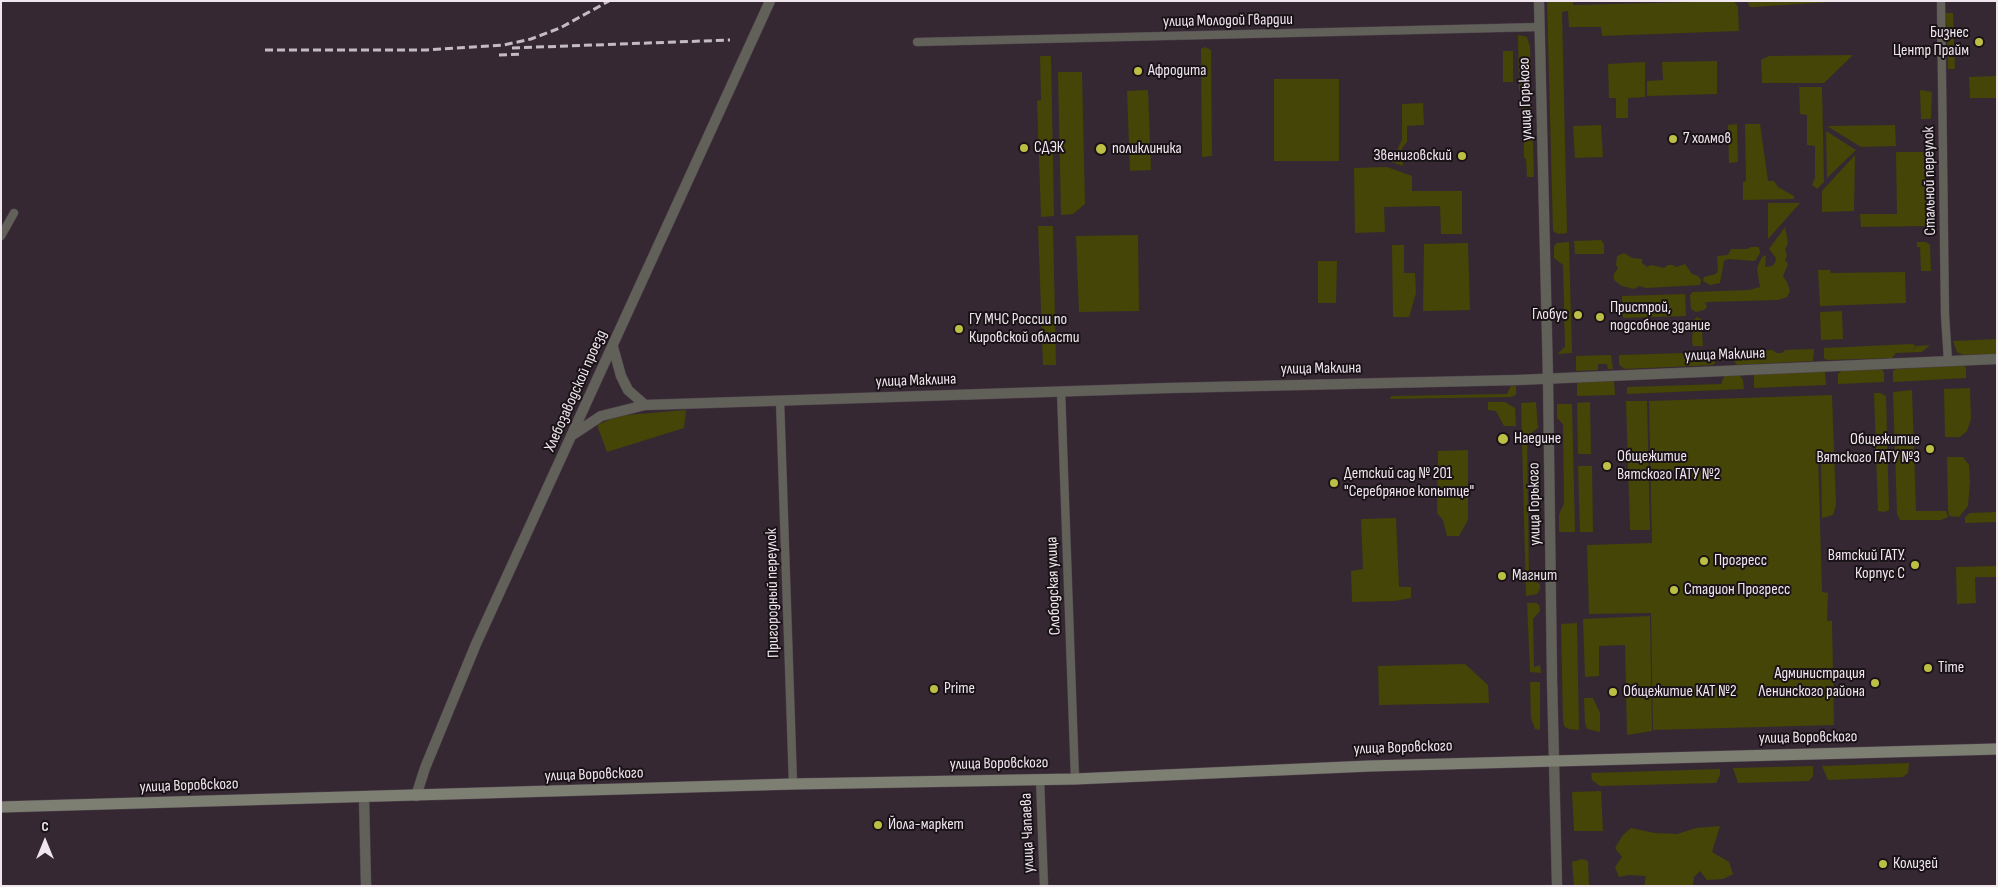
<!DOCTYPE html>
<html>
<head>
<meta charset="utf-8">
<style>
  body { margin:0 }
  #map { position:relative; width:1998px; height:887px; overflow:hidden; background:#352832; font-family:"Sofia Sans Condensed",sans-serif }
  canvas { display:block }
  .frame { position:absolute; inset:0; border:2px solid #f0e7ee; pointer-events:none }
  .north { position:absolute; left:20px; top:817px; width:50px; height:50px; -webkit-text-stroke:4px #191317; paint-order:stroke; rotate:0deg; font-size:14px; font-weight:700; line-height:20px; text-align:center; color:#f0e7ee }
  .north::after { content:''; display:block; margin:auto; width:18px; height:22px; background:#f0e7ee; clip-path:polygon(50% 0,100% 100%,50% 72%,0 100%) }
</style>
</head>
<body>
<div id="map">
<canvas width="1998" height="887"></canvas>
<div class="frame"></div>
<div class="north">С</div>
</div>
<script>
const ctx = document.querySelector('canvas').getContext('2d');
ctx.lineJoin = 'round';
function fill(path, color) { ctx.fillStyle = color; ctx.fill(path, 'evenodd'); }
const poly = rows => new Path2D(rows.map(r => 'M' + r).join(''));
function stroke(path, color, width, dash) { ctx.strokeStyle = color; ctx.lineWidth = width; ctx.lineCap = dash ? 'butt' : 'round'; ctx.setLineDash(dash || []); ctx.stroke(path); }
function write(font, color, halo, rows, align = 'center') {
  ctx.font = font + ' "Sofia Sans Condensed",sans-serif'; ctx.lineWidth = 4; ctx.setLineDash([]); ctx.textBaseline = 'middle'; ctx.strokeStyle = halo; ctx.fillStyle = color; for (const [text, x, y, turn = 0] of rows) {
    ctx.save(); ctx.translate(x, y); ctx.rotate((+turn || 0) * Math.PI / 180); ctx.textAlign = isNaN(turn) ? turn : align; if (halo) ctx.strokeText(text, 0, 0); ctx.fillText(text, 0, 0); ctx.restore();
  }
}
fill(poly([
  [1547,1,1573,1,1573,5,1734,1,1738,7,1739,31,1602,36,1601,27,1569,27,1568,11,1562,12,1567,233,1558,234,1553,231],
  [1747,1,1846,1,1754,7,1750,7],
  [1946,13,1953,13,1955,69,1948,69],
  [1518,35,1527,37,1530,47,1534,177,1527,177,1526,158,1524,158,1522,92,1519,92],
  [1205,47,1211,50,1212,156,1202,157,1201,54,1201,49],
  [1503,51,1513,51,1513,82,1503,82],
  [1853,55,1824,83,1762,83,1761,60,1769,56],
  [1040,56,1051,56,1054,216,1041,217,1037,101,1041,100],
  [1717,61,1717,94,1647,96,1647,81,1663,80,1662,62],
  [1645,62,1645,97,1628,98,1628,118,1616,118,1616,98,1609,98,1608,64],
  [1058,72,1082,72,1085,204,1073,214,1061,215],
  [1997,76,1997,98,1970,98,1969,77],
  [1274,79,1339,79,1339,161,1274,161],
  [1799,87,1822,87,1824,182,1817,189,1812,185,1815,178,1815,146,1807,145,1807,115,1800,114],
  [1148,90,1151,170,1130,171,1127,91],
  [1920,90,1932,92,1931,118,1929,119,1921,119],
  [1423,103,1424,125,1407,126,1407,142,1402,148,1403,166,1392,162,1402,139,1402,104],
  [1737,124,1738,162,1729,163,1728,125],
  [1745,124,1760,124,1768,181,1774,181,1778,187,1794,196,1794,199,1743,200,1743,182,1746,181],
  [1601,125,1603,157,1575,158,1573,126],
  [1895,125,1896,146,1861,147,1827,126],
  [1826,131,1856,150,1827,178],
  [1896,152,1927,152,1926,226,1861,227,1860,214,1897,214],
  [1855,155,1854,211,1822,212,1822,191],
  [1387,167,1412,176,1412,191,1462,191,1462,234,1441,234,1440,206,1384,207,1385,232,1355,233,1354,168],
  [1768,203,1800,203,1768,239],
  [1038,226,1053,226,1056,365,1043,365],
  [1785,227,1788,243,1785,249,1787,256,1785,260,1788,264,1783,276,1787,282,1790,291,1787,297,1778,300,1708,302,1705,303,1707,307,1704,310,1696,312,1691,309,1690,295,1693,292,1749,290,1760,287,1757,269,1759,263,1762,257,1766,255,1765,267,1772,266,1775,263,1776,258,1769,249],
  [1138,235,1139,311,1079,312,1076,236],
  [1601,240,1604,244,1604,254,1575,254,1574,241],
  [1569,242,1572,353,1557,354,1565,347,1563,265,1554,258,1554,246,1557,243],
  [1917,242,1926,242,1930,245,1931,271,1921,271,1920,247,1917,247],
  [1468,243,1470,310,1423,311,1424,244],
  [1392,245,1404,245,1404,273,1415,273,1416,293,1409,317,1393,317],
  [1751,247,1759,247,1760,253,1755,261,1728,259,1724,261,1720,283,1710,285,1703,281,1704,277,1716,274,1718,270,1717,256,1728,255,1731,249,1747,249],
  [1624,253,1632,258,1642,259,1642,263,1647,267,1651,265,1664,268,1668,265,1673,265,1676,267,1685,264,1692,274,1698,276,1701,280,1700,285,1646,288,1639,286,1634,289,1622,286,1614,280,1614,274,1618,268,1616,265,1617,256],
  [1318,261,1337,261,1336,303,1318,303],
  [1818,270,1830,270,1831,273,1905,272,1906,303,1820,306],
  [1685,294,1686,316,1623,318,1622,296],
  [1842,311,1843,339,1821,340,1820,312],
  [1697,317,1704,321,1702,332,1703,346,1693,346,1692,342,1693,327,1691,323],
  [1997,339,1997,354,1963,355,1957,352,1953,341],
  [1912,344,1916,346,1912,351,1917,346,1930,345,1922,352,1896,353,1892,358,1827,360,1824,358,1824,348],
  [1814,349,1813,361,1737,365,1732,358,1718,359,1713,365,1625,369,1619,365,1619,355,1717,352,1719,353,1728,353,1730,352,1773,350,1776,353,1782,353,1785,350],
  [1611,355,1613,369,1608,369,1607,364,1598,364,1598,370,1576,371,1576,356],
  [1964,365,1966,369,1966,378,1893,382,1893,371,1896,369],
  [1881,369,1884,372,1884,382,1838,384,1838,374,1843,370],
  [1825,371,1826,385,1754,388,1754,374],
  [1725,374,1739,374,1743,380,1744,389,1627,394,1627,387,1721,384],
  [1614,380,1615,395,1577,396,1577,381],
  [1511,386,1516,386,1516,395,1511,397,1390,399,1391,396,1507,394],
  [1970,388,1971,419,1967,431,1960,437,1945,437,1944,389],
  [1912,390,1916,511,1946,511,1948,517,1941,520,1900,520,1897,514,1893,392],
  [1874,393,1880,393,1886,396,1889,510,1884,512,1878,511],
  [1832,395,1836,505,1833,515,1822,518,1821,464,1818,455,1822,592,1828,593,1827,621,1832,621,1834,725,1653,730,1651,613,1589,614,1587,545,1652,543,1649,401],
  [1626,401,1647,401,1650,530,1630,530],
  [1488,402,1505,402,1515,408,1516,426,1504,426,1496,411,1488,410],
  [1536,402,1538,428,1527,436,1529,579,1540,584,1540,589,1537,594,1526,596,1521,403],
  [1590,402,1591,454,1578,454,1577,403],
  [1557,404,1572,404,1575,532,1559,532,1559,514,1564,504,1563,424,1557,418],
  [686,410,684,428,607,452,597,425,611,419,626,415],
  [1468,450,1468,520,1459,536,1447,536,1443,520,1437,513,1438,451],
  [1947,457,1963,457,1969,465,1970,482,1968,506,1959,517,1949,516,1948,510],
  [1578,466,1592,466,1593,532,1580,532],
  [1997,512,1997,522,1965,523,1965,517,1970,513],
  [1396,518,1399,587,1411,587,1411,598,1395,601,1352,602,1351,571,1363,569,1361,519],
  [1997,566,1997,577,1975,577,1976,603,1957,604,1956,567],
  [1527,603,1536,603,1539,605,1540,611,1533,619,1534,667,1540,665,1541,673,1530,672],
  [1650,616,1652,731,1627,735,1625,645,1599,646,1599,676,1585,677,1583,619],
  [1577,623,1579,730,1568,729,1564,726,1563,720,1561,624],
  [1465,664,1488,685,1489,703,1379,705,1378,666],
  [1530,682,1540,682,1540,730,1535,729,1531,718],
  [1584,698,1593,698,1600,713,1600,732,1587,729,1585,723],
  [1909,763,1908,773,1903,777,1828,780,1822,766],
  [1813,766,1813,776,1809,781,1738,783,1733,768],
  [1720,769,1720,775,1716,783,1600,786,1592,780,1591,773],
  [1601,791,1603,831,1574,831,1572,792],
  [1720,826,1712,852,1729,862,1733,874,1723,879,1707,880,1700,871,1694,877,1693,886,1644,886,1646,876,1629,875,1619,877,1615,867,1622,857,1615,848,1623,835,1631,828,1655,833,1677,834,1696,828],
  [1582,859,1588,861,1589,886,1574,886,1572,862]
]), '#444506');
const minor = poly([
  [1941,1,1945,315,1948,361],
  [917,42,1539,27],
  [1,236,14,213],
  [1061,391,1075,779],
  [780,400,793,784],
  [1040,779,1044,886]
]);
const tertiary = poly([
  [1539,1,1548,378,1552,678,1557,886],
  [613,347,621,376,628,390,645,405],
  [574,434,601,416,645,405,1169,388,1518,380,1997,359],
  [416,796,425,768,476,644,770,1],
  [364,797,366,886]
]);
const secondary = poly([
  [1,807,793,784,1075,779,1370,766,1997,749]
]);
stroke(minor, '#4f434c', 9);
stroke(tertiary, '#4f434c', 11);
stroke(secondary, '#4f434c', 12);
stroke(minor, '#61615a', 8);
stroke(tertiary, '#61615a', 10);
stroke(secondary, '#7e7f73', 11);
stroke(poly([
  [512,48,730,40],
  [265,50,427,50,504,45,531,39,560,28,609,1],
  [499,55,522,54]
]), '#c5bbc3', 3, [8, 4]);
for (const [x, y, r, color] of [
  [1979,42,5,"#bcbf44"],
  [1138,71,5,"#bcbf44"],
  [1673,139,5,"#bcbf44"],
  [1024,148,5,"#bcbf44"],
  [1101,149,6,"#bcbf44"],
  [1462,156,5,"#bcbf44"],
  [1578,315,5,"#bcbf44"],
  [1600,317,5,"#bcbf44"],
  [959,329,5,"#bcbf44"],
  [1503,439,6,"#bcbf44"],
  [1930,449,5,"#bcbf44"],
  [1607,466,5,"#bcbf44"],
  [1334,483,5,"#bcbf44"],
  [1704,561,5,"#bcbf44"],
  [1915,565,5,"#bcbf44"],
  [1502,576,5,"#bcbf44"],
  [1674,590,5,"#bcbf44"],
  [1928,668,5,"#bcbf44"],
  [1875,683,5,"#bcbf44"],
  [934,689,5,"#bcbf44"],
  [1613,692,5,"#bcbf44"],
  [878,825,5,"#bcbf44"],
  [1883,864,5,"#bcbf44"]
]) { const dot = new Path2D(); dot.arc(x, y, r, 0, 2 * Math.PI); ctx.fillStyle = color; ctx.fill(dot); stroke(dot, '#191317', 2); }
write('16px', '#f0e7ee', '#191317', [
  ["улица Молодой Гвардии",1228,21,-1],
  ["улица Горького",1526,99,-92],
  ["Стальной переулок",1930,181,-91],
  ["улица Маклина",1725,355,-2],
  ["улица Маклина",1321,369,-1],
  ["улица Маклина",916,381,-2],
  ["Хлебозаводской проезд",576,391,-66],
  ["улица Горького",1535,504,-91],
  ["Слободская улица",1054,586,-92],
  ["Пригородный переулок",773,593,-91],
  ["улица Воровского",1808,738,-1],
  ["улица Воровского",1403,748,-2],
  ["улица Воровского",999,764,-1],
  ["улица Воровского",594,775,-2],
  ["улица Воровского",189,786,-2],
  ["улица Чапаева",1028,833,-92]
]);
write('16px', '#f0e7ee', '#191317', [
  ["Бизнес",1969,33,"right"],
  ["Центр Прайм",1969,51,"right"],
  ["Афродита",1148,71],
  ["7 холмов",1683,139],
  ["СДЭК",1034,148],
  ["поликлиника",1112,149],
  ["Звениговский",1452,156,"right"],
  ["Пристрой,",1610,308],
  ["подсобное здание",1610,326],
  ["Глобус",1568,315,"right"],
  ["ГУ МЧС России по",969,320],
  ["Кировской области",969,338],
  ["Наедине",1514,439],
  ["Общежитие",1920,440,"right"],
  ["Вятского ГАТУ №3",1920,458,"right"],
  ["Общежитие",1617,457],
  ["Вятского ГАТУ №2",1617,475],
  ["Детский сад № 201",1344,474],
  ["\"Серебряное копытце\"",1344,492],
  ["Вятский ГАТУ.",1905,556,"right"],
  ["Корпус С",1905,574,"right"],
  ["Прогресс",1714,561],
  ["Магнит",1512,576],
  ["Стадион Прогресс",1684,590],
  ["Time",1938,668],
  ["Администрация",1865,674,"right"],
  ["Ленинского района",1865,692,"right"],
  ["Prime",944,689],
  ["Общежитие КАТ №2",1623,692],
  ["Йола-маркет",888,825],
  ["Колизей",1893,864]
], 'left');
</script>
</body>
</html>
